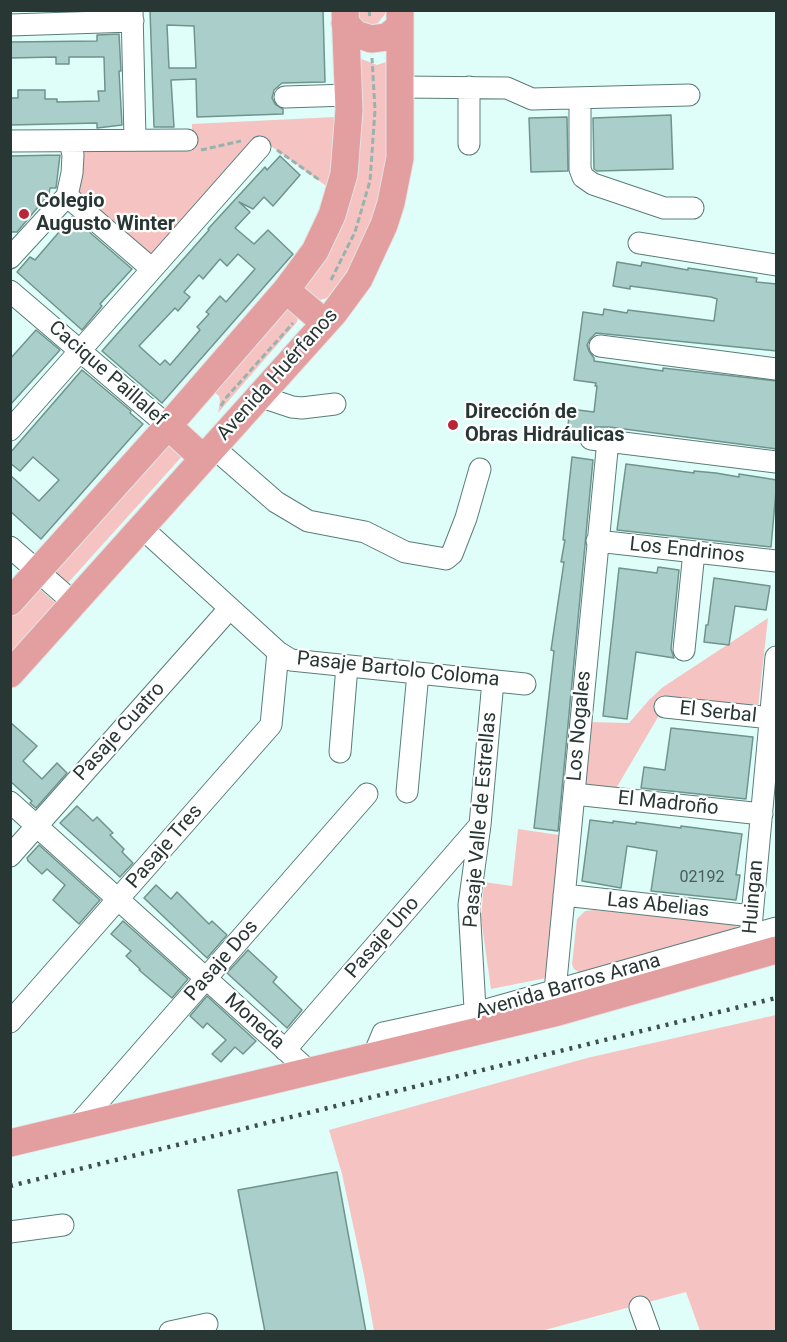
<!DOCTYPE html>
<html>
<head>
<meta charset="utf-8">
<style>
  body { margin:0 }
  #map { position:relative; width:787px; height:1342px; overflow:hidden; background:#dffef9; font-family:Roboto,sans-serif }
  canvas { display:block }
  .frame { position:absolute; inset:0; border:12px solid #283734; pointer-events:none }
</style>
</head>
<body>
<div id="map">
<canvas width="787" height="1342"></canvas>
<div class="frame"></div>
</div>
<script>
const ctx = document.querySelector('canvas').getContext('2d');
ctx.lineJoin = 'round';
function fill(path, color) { ctx.fillStyle = color; ctx.fill(path, 'evenodd'); }
const poly = rows => new Path2D(rows.map(r => 'M' + r).join(''));
function stroke(path, color, width, dash) { ctx.strokeStyle = color; ctx.lineWidth = width; ctx.lineCap = dash ? 'butt' : 'round'; ctx.setLineDash(dash || []); ctx.stroke(path); }
function write(font, color, halo, rows, align = 'center') {
  ctx.font = font + ' Roboto,sans-serif'; ctx.lineWidth = 4.5; ctx.setLineDash([]); ctx.textBaseline = 'middle'; ctx.strokeStyle = halo; ctx.fillStyle = color; for (const [text, x, y, turn = 0] of rows) {
    ctx.save(); ctx.translate(x, y); ctx.rotate((+turn || 0) * Math.PI / 180); ctx.textAlign = isNaN(turn) ? turn : align; if (halo) ctx.strokeText(text, 0, 0); ctx.fillText(text, 0, 0); ctx.restore();
  }
}
fill(poly([
  [353,11,385,11,385,14,378,23,367,26,362,24],
  [359,58,377,65,389,61,390,135,380,203,362,245,345,274,327,298,320,300,304,288,359,150,361,126],
  [335,117,329,188,264,141,151,257,75,193,84,147,192,148,192,124],
  [280,301,298,317,297,322,218,413,220,401,219,396,214,392],
  [170,436,186,452,67,584,51,567],
  [35,585,59,606,11,664,11,614],
  [768,618,758,708,668,700,614,792,582,787,589,722,629,723,649,700,663,687],
  [518,829,559,835,546,978,491,989,481,918,484,882,512,886],
  [594,910,733,924,737,927,735,930,582,974,574,969,572,964,577,919,585,911],
  [776,1015,776,1331,700,1331,686,1292,541,1331,374,1331,364,1275,342,1174,329,1130,587,1058]
]), '#f5c4c2');
const building = poly([
  [150,10,323,10,325,82,282,83,274,90,272,98,275,104,283,109,283,114,197,117,196,79,171,80,174,127,154,127,150,10],
  [167,25,194,26,196,68,169,68,167,25],
  [119,34,121,71,119,71,122,125,97,128,97,123,10,125,10,98,18,98,18,90,45,90,45,99,57,99,57,102,99,101,98,91,105,91,104,57,69,57,69,64,56,64,56,57,10,58,10,42,97,41,97,35,119,34],
  [671,115,673,169,597,171,594,169,593,118,671,115],
  [567,117,568,171,531,172,529,118,567,117],
  [60,155,56,188,50,188,49,194,17,232,10,232,10,156,60,155],
  [280,156,300,175,273,206,264,197,253,209,239,202,250,212,235,228,254,244,268,230,293,254,162,403,102,351,209,230,208,229,265,167,267,170,280,156],
  [238,254,255,269,226,302,220,296,206,312,209,314,197,327,200,330,170,365,165,360,160,365,139,346,175,308,178,311,190,297,184,292,199,275,203,279,220,259,227,266,238,254],
  [72,217,132,269,100,304,102,306,82,330,17,272,30,257,35,260,72,217],
  [617,262,641,266,642,262,688,270,688,268,757,278,756,282,777,284,777,351,596,333,590,339,587,345,589,351,594,358,594,361,663,371,663,368,777,381,777,449,609,427,587,427,579,435,567,433,570,409,594,412,597,386,595,386,596,383,574,380,583,312,603,315,604,309,627,313,628,310,714,321,717,299,711,297,630,286,630,289,613,286,617,262],
  [36,330,60,350,10,405,10,359,36,330],
  [82,370,131,411,130,413,143,424,41,539,10,511,10,475,39,501,59,480,33,457,20,471,10,463,10,453,82,370],
  [572,457,593,460,558,831,534,828,554,651,551,650,564,562,561,562,565,540,563,540,572,457],
  [626,464,694,473,694,471,716,473,739,477,739,474,777,480,771,547,617,530,626,464],
  [658,567,679,570,671,649,674,658,636,652,627,719,603,716,619,568,657,573,658,567],
  [714,578,770,586,766,610,735,606,729,645,704,642,706,625,708,625,714,578],
  [10,722,37,746,23,761,42,779,57,763,67,773,36,808,30,803,32,801,10,781,10,722],
  [671,728,753,737,746,799,641,788,644,767,665,770,671,728],
  [77,806,93,821,97,817,113,833,110,835,124,849,122,852,133,863,120,877,60,823,77,806],
  [590,820,613,823,613,821,636,824,636,822,681,828,681,826,742,834,736,875,740,875,736,900,651,891,657,851,627,846,621,888,582,881,590,820],
  [39,845,100,900,79,924,53,900,65,885,47,869,42,874,28,861,27,858,39,845],
  [156,885,171,899,177,892,209,924,212,921,227,935,207,958,144,898,156,885],
  [123,921,188,979,172,998,139,970,140,969,126,956,131,951,111,934,123,921],
  [248,950,277,977,273,982,302,1010,287,1028,227,973,248,950],
  [207,996,256,1041,243,1054,235,1047,221,1062,212,1054,226,1040,207,1023,203,1028,190,1016,207,996],
  [337,1172,366,1332,265,1332,238,1190,337,1172]
]);
fill(building, '#aacfca');
stroke(building, '#6f938d', 1.5);
const minor = poly([
  [132,10,135,139],
  [10,25,133,21],
  [400,87,507,88,532,99,689,95],
  [469,87,469,144],
  [285,97,348,95],
  [580,98,580,169,583,177,593,184,664,208,693,208],
  [10,141,187,140],
  [67,196,152,269],
  [639,243,776,265],
  [10,258,67,196,72,173,73,155,70,141],
  [10,291,168,426],
  [600,346,776,369],
  [259,396,292,407,302,408,335,404],
  [10,430,260,147],
  [591,439,776,462],
  [213,447,276,502,308,521,365,532,405,552,446,559,452,554,466,518,480,469],
  [141,527,278,652,291,660,525,684],
  [597,541,776,561],
  [10,547,73,602],
  [684,650,694,552],
  [665,707,771,718],
  [340,752,347,666],
  [407,792,418,673],
  [574,794,762,814],
  [10,802,310,1072],
  [10,856,230,608],
  [564,895,752,916],
  [749,949,776,657],
  [558,1012,555,991,608,440],
  [10,1022,271,725,278,652],
  [476,1026,469,905,480,825,493,681],
  [285,1050,480,825],
  [373,1057,383,1033,475,1013,776,928],
  [76,1127,367,794],
  [10,1232,63,1225],
  [640,1307,649,1332],
  [170,1332,207,1324]
]);
const major = poly([
  [345,23,356,34,371,39,387,37,400,26],
  [286,290,325,323],
  [168,426,203,458],
  [10,602,168,426,286,290,315,251,332,215,344,174,349,110,345,10],
  [10,674,334,313,359,279,384,225,391,203,400,158,400,10],
  [10,1143,558,1012,776,950]
]);
stroke(minor, '#5a7d78', 23);
stroke(major, '#e1e3e3', 29);
stroke(poly([
  [369,10,370,18],
  [201,150,241,141],
  [277,150,321,181],
  [331,280,355,232,370,181,375,110,372,58],
  [221,406,225,399,293,323]
]), '#99b2ad', 3, [6, 3]);
stroke(minor, '#fff', 21);
stroke(major, '#e39ea0', 27);
stroke(poly([
  [10,1186,776,998]
]), '#3e4f4b', 4.5, [3, 6]);
for (const [x, y, r, color] of [
  [24,214,6,"#b82637"],
  [453,425,6,"#b82637"]
]) { const dot = new Path2D(); dot.arc(x, y, r, 0, 2 * Math.PI); ctx.fillStyle = color; ctx.fill(dot); stroke(dot, '#fff', 2); }
write('16px', '#485d5a', null, [
  ["02192",702,878]
]);
write('bold 20px', '#283734', '#fff', [
  ["Colegio",36,202],
  ["Augusto Winter",36,225],
  ["Dirección de",465,413],
  ["Obras Hidráulicas",465,436]
], 'left');
write('20px', '#283734', '#fff', [
  ["Cacique Paillalef",107,374,41],
  ["Avenida Huérfanos",278,375,-48],
  ["Los Endrinos",687,551,6],
  ["Pasaje Bartolo Coloma",398,670,6],
  ["El Serbal",718,713,6],
  ["Los Nogales",580,726,-85],
  ["Pasaje Cuatro",120,732,-48],
  ["El Madroño",668,804,6],
  ["Pasaje Valle de Estrellas",481,820,-85],
  ["Pasaje Tres",165,847,-49],
  ["Huingan",754,897,-85],
  ["Las Abelias",658,906,6],
  ["Pasaje Uno",383,938,-49],
  ["Pasaje Dos",222,961,-49],
  ["Avenida Barros Arana",568,987,-16],
  ["Moneda",254,1022,42]
]);
</script>
</body>
</html>
